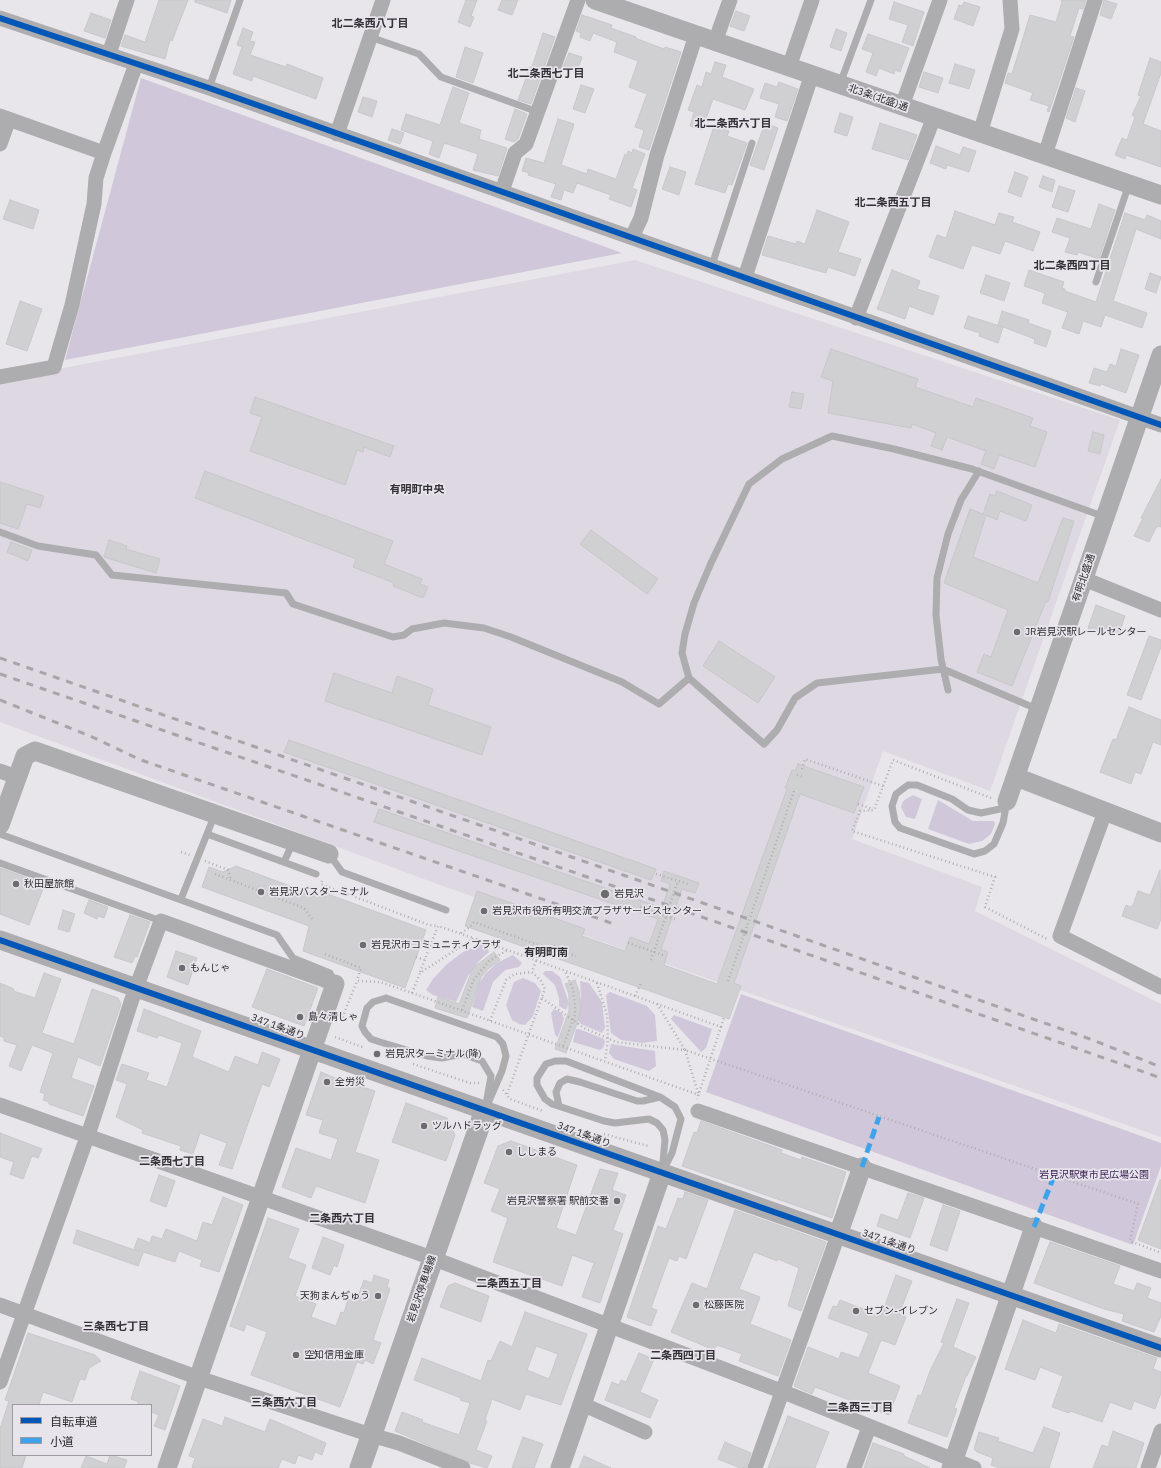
<!DOCTYPE html>
<html>
<head>
<meta charset="utf-8">
<style>
  body { margin:0 }
  #map { position:relative; width:1161px; height:1468px; overflow:hidden; background:#e8e6ea; font-family:"IBM Plex Sans","Noto Sans JP",sans-serif }
  canvas { display:block }
  .legend { position:absolute; left:12px; top:1404px; width:140px; height:52px; box-sizing:border-box; background:#e7e4ec; border:1px solid #9d9aa0; margin:0; padding:5px 7px; list-style:none; font-size:12px; color:#2d2b2e }
  .legend li { display:flex; align-items:center; gap:8px; height:20px }
  .legend b { width:20px; border:1px solid #9d9aa0 }
</style>
</head>
<body>
<div id="map">
<canvas width="1161" height="1468"></canvas>
<ul class="legend">
<li><b style="height:5px;background:#0057b8"></b>自転車道</li>
<li><b style="height:5px;background:#3ea3eb"></b>小道</li>
</ul>
</div>
<script>
const ctx = document.querySelector('canvas').getContext('2d');
ctx.lineJoin = 'round';
function fill(path, color) { ctx.fillStyle = color; ctx.fill(path, 'evenodd'); }
const poly = rows => new Path2D(rows.map(r => 'M' + r).join(''));
function stroke(path, color, width, dash) { ctx.strokeStyle = color; ctx.lineWidth = width; ctx.lineCap = dash ? 'butt' : 'round'; ctx.setLineDash(dash || []); ctx.stroke(path); }
function write(font, color, halo, rows, align = 'center') {
  ctx.font = font + ' "IBM Plex Sans","Noto Sans JP",sans-serif'; ctx.lineWidth = 3.5; ctx.setLineDash([]); ctx.textBaseline = 'middle'; ctx.strokeStyle = halo; ctx.fillStyle = color; for (const [text, x, y, turn = 0] of rows) {
    ctx.save(); ctx.translate(x, y); ctx.rotate((+turn || 0) * Math.PI / 180); ctx.textAlign = isNaN(turn) ? turn : align; if (halo) ctx.strokeText(text, 0, 0); ctx.fillText(text, 0, 0); ctx.restore();
  }
}
fill(poly([
  [635,260,1120,420,990,791,883,751,852,839,982,887,975,911,1161,1004,1161,1137,440,885,0,722,0,380]
]), '#ddd8e2');
fill(poly([
  [141,78,622,253,65,360],
  [913,795,922,799,915,819,906,817,901,807,903,801],
  [938,800,973,821,994,821,995,824,991,834,982,841,969,844,928,829],
  [481,944,487,946,489,952,479,961,468,976,456,1002,433,995,426,990,433,979,447,964,463,952],
  [513,955,522,963,519,967,505,970,493,982,483,1011,472,1007,479,983,486,973,497,963],
  [545,971,552,971,560,977,569,1003,566,1010,559,1006,559,998,555,985,543,974],
  [523,978,535,983,541,991,533,1016,525,1025,519,1024,512,1020,506,1005,514,982],
  [580,981,589,983,602,1002,605,1028,602,1033,581,1024,578,1020,581,997],
  [610,992,647,1006,655,1015,657,1041,642,1043,621,1040,611,1033,606,995],
  [741,994,1161,1143,1161,1166,1133,1245,706,1092],
  [554,1009,562,1013,564,1019,558,1037,555,1035,551,1013],
  [674,1015,712,1029,706,1048,701,1052,671,1019],
  [576,1029,579,1029,604,1039,605,1042,603,1048,600,1050,573,1042],
  [611,1044,655,1051,656,1066,649,1071,614,1059,609,1053]
]), '#d0c7da');
const building = poly([
  [159,0,188,0,172,41,170,40,165,59,121,46,125,35,145,42,159,0],
  [195,0,231,0,227,13,195,2,195,0],
  [466,0,477,0,471,16,474,17,470,27,458,22,466,0],
  [502,0,518,0,512,15,498,10,502,0],
  [1061,0,1086,0,1083,9,1079,8,1070,36,1074,37,1049,112,1047,111,1049,106,1030,100,1033,93,1005,83,1008,73,1012,74,1030,15,1056,22,1062,2,1061,0],
  [1104,0,1117,4,1111,19,1100,15,1104,0],
  [894,2,924,12,913,46,902,42,908,25,889,19,894,2],
  [964,2,980,7,973,26,954,19,959,5,962,6,964,2],
  [736,11,750,16,744,31,730,26,736,11],
  [91,13,111,20,105,38,84,31,91,13],
  [582,15,612,25,611,28,636,37,635,38,664,49,665,47,681,52,649,150,639,147,644,130,635,127,647,94,629,87,638,61,614,52,617,42,593,33,590,41,580,37,581,33,576,31,582,15],
  [243,28,253,32,250,41,255,42,250,55,286,67,287,64,323,78,316,99,253,76,252,81,233,74,242,47,237,45,243,28],
  [836,29,847,33,841,51,830,47,836,29],
  [543,33,555,37,531,104,518,100,530,67,532,67,543,33],
  [868,34,909,48,900,72,895,70,894,74,879,68,876,76,866,72,873,53,862,49,868,34],
  [465,47,483,53,473,83,456,77,465,47],
  [569,53,582,57,577,71,563,67,569,53],
  [1150,58,1161,62,1161,73,1143,124,1161,131,1161,167,1126,155,1125,159,1115,155,1122,138,1127,140,1135,117,1132,115,1141,96,1138,95,1150,58],
  [715,62,726,65,722,77,754,89,745,110,713,99,702,130,690,126,694,112,688,110,697,85,702,87,706,72,711,74,715,62],
  [955,64,975,70,969,89,949,83,955,64],
  [924,72,943,78,938,93,919,87,924,72],
  [779,82,798,89,787,121,775,117,779,104,760,98,765,83,777,87,779,82],
  [581,85,594,89,585,113,573,109,581,85],
  [453,87,469,93,459,123,481,130,479,139,507,148,498,176,473,170,478,154,444,143,439,158,429,154,433,141,401,130,406,114,440,125,453,87],
  [1076,88,1085,91,1075,122,1066,118,1076,88],
  [363,97,377,101,372,117,358,112,363,97],
  [515,109,527,114,518,139,514,142,505,139,515,109],
  [840,113,853,117,847,136,834,132,840,113],
  [558,119,574,124,561,165,587,174,588,169,616,179,625,154,627,155,628,151,632,153,633,149,645,154,632,188,637,190,631,207,609,199,611,195,577,183,573,193,564,190,561,200,551,197,556,184,528,175,529,173,522,171,526,158,544,163,558,119],
  [765,123,778,128,764,170,750,165,765,123],
  [880,123,917,135,908,160,872,149,880,123],
  [714,126,729,131,727,136,747,143,732,185,728,184,725,193,695,184,714,126],
  [392,129,404,133,400,144,388,140,392,129],
  [936,146,960,155,963,147,976,151,969,172,947,165,946,169,930,163,936,146],
  [670,167,686,172,679,195,662,189,670,167],
  [1015,172,1028,177,1021,197,1008,192,1015,172],
  [1043,176,1055,180,1052,192,1039,187,1043,176],
  [1059,186,1075,191,1068,212,1052,207,1059,186],
  [10,200,39,210,33,229,3,219,10,200],
  [1099,204,1115,210,1099,259,1078,252,1077,255,1065,252,1070,238,1052,232,1057,218,1091,229,1099,204],
  [817,210,849,222,838,252,861,259,855,276,828,267,826,273,762,255,768,236,796,244,797,241,805,244,817,210],
  [955,211,995,225,999,213,1014,217,1012,222,1040,232,1033,251,1005,241,1000,254,972,245,963,269,929,257,937,235,946,238,955,211],
  [1125,213,1145,220,1147,215,1161,221,1161,239,1136,229,1113,301,1147,313,1142,328,1105,315,1101,327,1083,321,1079,334,1062,328,1068,312,1042,303,1045,293,1024,286,1029,270,1064,282,1062,288,1065,289,1065,291,1096,302,1125,213],
  [892,270,920,281,917,289,939,296,933,315,909,306,905,319,877,309,892,270],
  [1150,273,1161,277,1156,293,1145,289,1150,273],
  [986,275,1010,283,1004,301,980,293,986,275],
  [20,301,42,309,27,351,6,344,20,301],
  [1002,311,1029,320,1028,323,1051,331,1046,347,1034,343,1035,340,1032,338,998,325,1002,311],
  [968,316,1003,327,998,343,979,336,980,333,964,328,968,316],
  [831,349,918,379,915,387,973,407,976,398,1033,418,1030,426,1047,432,1035,467,999,455,994,469,981,464,986,451,947,437,942,450,931,446,936,433,912,424,911,428,828,413,833,381,821,377,831,349],
  [1121,349,1139,355,1126,393,1101,384,1100,386,1089,383,1094,368,1107,372,1110,364,1116,366,1121,349],
  [792,392,804,394,801,409,789,407,792,392],
  [255,397,394,446,390,457,364,447,363,452,357,450,345,485,250,451,262,417,250,413,255,397],
  [1093,432,1104,435,1100,454,1088,451,1093,432],
  [205,471,393,541,384,564,422,579,420,584,428,587,423,598,393,586,394,583,353,567,356,559,195,498,205,471],
  [1161,479,1161,527,1157,526,1149,542,1134,536,1143,518,1141,518,1161,479],
  [0,482,44,496,40,508,27,504,18,529,0,523,0,482],
  [997,491,1032,505,1026,521,1000,511,997,520,986,515,973,557,1038,583,1063,518,1074,521,1048,602,1046,601,1012,686,977,672,984,654,991,657,1008,610,944,583,970,509,983,514,990,494,995,496,997,491],
  [591,530,658,579,647,594,580,544,591,530],
  [109,540,127,546,126,549,160,559,156,573,104,557,109,540],
  [11,542,32,550,28,561,7,552,11,542],
  [1096,605,1125,616,1119,634,1101,627,1099,633,1088,628,1096,605],
  [1149,636,1161,640,1161,647,1141,700,1127,695,1149,636],
  [719,641,775,677,758,703,703,666,719,641],
  [334,673,392,693,397,676,433,689,428,705,491,727,482,755,325,701,334,673],
  [1129,707,1161,720,1161,745,1153,742,1141,774,1135,772,1131,784,1100,772,1113,739,1116,740,1129,707],
  [289,740,656,869,651,880,284,752,289,740],
  [798,764,864,787,854,813,800,794,734,983,741,986,729,1019,465,926,477,891,585,929,582,936,625,951,630,937,649,944,658,919,374,822,379,809,662,908,670,884,661,881,664,871,699,883,695,893,682,889,661,949,668,952,664,965,717,984,787,789,785,788,792,770,795,771,798,764],
  [236,866,320,897,322,892,426,930,405,988,303,951,309,926,202,887,209,867,223,872,236,866],
  [0,868,45,884,29,925,0,914,0,868],
  [1160,870,1161,919,1157,929,1122,916,1126,905,1130,907,1133,905,1138,891,1150,895,1160,870],
  [89,900,108,907,104,918,98,916,97,919,84,913,89,900],
  [63,910,75,914,69,932,58,929,63,910],
  [130,915,150,922,137,957,135,956,132,963,114,957,130,915],
  [176,951,197,958,188,985,167,977,176,951],
  [494,952,500,960,488,969,481,977,467,1018,435,1008,438,997,459,1004,473,968,494,952],
  [267,969,318,988,304,1026,252,1007,267,969],
  [44,973,61,979,42,1033,74,1044,92,989,118,998,121,1004,100,1066,78,1057,71,1078,94,1086,83,1116,49,1104,49,1102,43,1100,45,1094,40,1092,53,1053,32,1045,21,1071,9,1066,17,1045,4,1041,4,1038,0,1036,0,983,14,989,13,991,35,998,44,973],
  [575,980,579,991,581,1007,578,1021,566,1053,555,1049,569,1011,569,994,565,984,575,980],
  [144,1009,201,1031,192,1057,229,1072,235,1056,258,1065,262,1052,280,1059,269,1087,262,1084,232,1169,219,1165,227,1143,200,1133,193,1154,180,1150,181,1146,142,1133,143,1130,116,1117,127,1084,116,1080,122,1064,149,1073,146,1080,167,1087,180,1050,182,1043,159,1035,157,1038,137,1031,144,1009],
  [321,1072,337,1079,375,1091,355,1152,379,1160,365,1203,316,1186,311,1198,282,1187,296,1148,331,1160,338,1139,319,1133,323,1120,306,1115,321,1072],
  [406,1103,447,1118,455,1135,446,1161,392,1142,406,1103],
  [701,1121,782,1150,781,1153,801,1160,802,1157,846,1172,832,1218,682,1166,694,1132,697,1133,701,1121],
  [0,1133,42,1149,38,1158,32,1156,23,1179,10,1174,14,1162,0,1157,0,1133],
  [511,1141,577,1165,556,1228,576,1235,600,1169,618,1173,612,1190,626,1195,613,1230,623,1234,600,1303,582,1297,594,1263,572,1255,562,1286,493,1262,508,1218,491,1211,500,1189,484,1183,498,1146,511,1141],
  [159,1175,175,1181,166,1207,150,1201,159,1175],
  [1160,1180,1161,1180,1161,1249,1138,1240,1160,1180],
  [685,1192,708,1200,686,1259,679,1256,677,1261,669,1258,651,1308,657,1310,651,1326,627,1317,658,1226,666,1229,678,1198,683,1199,685,1192],
  [908,1193,924,1198,910,1238,877,1226,881,1214,898,1220,908,1193],
  [223,1197,243,1205,219,1272,200,1266,202,1260,179,1251,175,1262,134,1249,138,1238,150,1243,152,1236,162,1239,166,1229,197,1241,203,1222,212,1225,223,1197],
  [943,1205,960,1211,947,1251,930,1245,943,1205],
  [735,1210,826,1242,801,1311,788,1306,799,1268,778,1259,777,1261,754,1252,739,1289,760,1297,750,1324,791,1340,778,1376,739,1361,742,1354,717,1345,714,1350,671,1332,692,1283,707,1289,735,1210],
  [268,1218,299,1229,288,1258,306,1265,295,1296,316,1304,311,1317,336,1326,341,1312,344,1313,348,1299,356,1302,364,1280,372,1283,374,1275,389,1280,387,1287,390,1289,373,1340,381,1343,373,1364,365,1360,363,1364,357,1362,340,1407,251,1375,267,1332,246,1324,244,1331,230,1326,268,1218],
  [77,1230,143,1253,138,1266,73,1243,77,1230],
  [323,1237,344,1245,337,1267,334,1265,330,1275,312,1268,323,1237],
  [1050,1242,1120,1266,1113,1284,1134,1291,1137,1283,1151,1288,1147,1298,1161,1303,1161,1316,1154,1332,1122,1321,1124,1314,1104,1309,1034,1283,1050,1242],
  [896,1275,912,1281,899,1314,906,1317,895,1345,881,1340,868,1373,900,1386,889,1415,815,1387,812,1394,794,1386,808,1347,839,1359,841,1352,859,1358,869,1333,828,1318,833,1306,837,1307,840,1300,881,1316,896,1275],
  [455,1283,489,1296,481,1322,440,1307,448,1286,455,1283],
  [957,1299,969,1303,953,1347,976,1357,967,1376,966,1376,954,1408,957,1409,947,1437,908,1423,918,1395,921,1396,930,1371,944,1343,941,1342,957,1299],
  [525,1312,587,1334,561,1405,526,1394,520,1410,492,1399,485,1420,487,1421,476,1450,492,1456,487,1468,470,1463,395,1431,402,1412,423,1420,422,1422,459,1435,470,1403,460,1400,461,1398,414,1380,422,1358,481,1381,488,1360,491,1361,500,1341,512,1347,525,1312],
  [536,1346,558,1354,549,1379,527,1370,536,1346],
  [1023,1320,1056,1333,1059,1324,1157,1358,1153,1369,1161,1372,1161,1393,1155,1409,1134,1401,1131,1410,1110,1402,1102,1422,1070,1411,1069,1413,1052,1407,1063,1376,1040,1367,1035,1380,1005,1369,1023,1320],
  [28,1333,95,1355,101,1361,89,1368,85,1380,80,1379,72,1402,43,1392,39,1405,13,1405,13,1455,26,1455,22,1468,0,1468,0,1429,9,1401,5,1400,28,1333],
  [639,1353,654,1359,640,1392,658,1400,650,1418,605,1400,612,1382,619,1385,621,1380,626,1382,639,1353],
  [140,1371,180,1386,165,1430,154,1426,159,1415,151,1412,151,1405,137,1405,139,1402,131,1399,140,1371],
  [788,1416,829,1432,815,1468,768,1468,788,1416],
  [225,1417,265,1432,270,1419,326,1443,322,1455,315,1452,312,1460,298,1455,295,1464,282,1459,278,1468,192,1468,195,1458,189,1456,203,1419,222,1426,225,1417],
  [1044,1427,1060,1433,1049,1468,999,1468,991,1465,993,1458,977,1452,974,1449,979,1432,999,1438,998,1441,1033,1453,1044,1427],
  [1113,1431,1144,1443,1136,1468,1093,1468,1102,1445,1108,1447,1113,1431],
  [523,1437,543,1444,534,1468,512,1468,523,1437],
  [725,1442,751,1453,746,1468,740,1468,718,1459,725,1442],
  [873,1443,904,1454,904,1456,930,1468,864,1468,873,1443],
  [110,1455,127,1460,124,1468,81,1468,86,1456,107,1464,110,1455],
  [584,1456,611,1468,579,1468,584,1456]
]);
fill(building, '#d0cfd2');
stroke(building, '#c8c7ca', 1);
stroke(poly([
  [802,769,805,759,883,786],
  [797,775,803,777],
  [991,798,893,760,874,810,860,811,852,831,995,877,985,907,1047,939],
  [858,804,872,809],
  [181,852,190,855],
  [205,861,228,870,231,880],
  [215,874,304,908,312,919],
  [656,874,688,884],
  [322,881,321,884,429,925,438,926],
  [640,907,677,920],
  [461,933,470,927,474,922,541,946,532,972,541,981,545,989,507,1094],
  [628,943,663,955],
  [541,946,576,956],
  [553,950,556,943],
  [325,954,361,968,357,980],
  [416,957,425,960],
  [651,960,678,881],
  [420,972,438,926,473,938],
  [728,981,794,791],
  [597,983,607,1015,608,1039,605,1061],
  [412,993,699,1095],
  [635,996,641,983],
  [542,998,584,1028,616,1042,685,1050,698,1093],
  [657,1004,685,1050,1138,1204,1130,1241,1161,1253],
  [462,1010,473,981,480,972,490,960,508,950],
  [341,1021,357,981,380,982,412,993,420,973,474,938,721,1027,697,1099],
  [490,1021,506,980,515,974,532,972],
  [721,1027,724,1017],
  [335,1037,365,1048],
  [563,1046,575,1015,575,1005,573,989,565,971],
  [413,1064,470,1083,481,1083],
  [503,1090,510,1099,543,1111],
  [457,1123,463,1126],
  [604,1134,648,1146]
]), '#afaeaf', 2.5, [1, 3]);
stroke(poly([
  [370,37,419,54,441,77,538,112],
  [840,84,871,0],
  [209,88,240,0],
  [712,265,752,143],
  [1096,282,1129,184],
  [0,532,38,546,96,555,112,575,286,593,293,604,393,637,404,635,412,629,444,623,484,628,511,637,622,682,659,704,689,678,682,653,685,634,694,603,711,563,749,484,782,459,832,436,894,449,972,469,1105,517],
  [689,678,764,744,777,730,795,698,817,683,943,669,1037,709],
  [948,690,941,659,936,615,937,578,948,534,961,500,979,471],
  [908,785,917,785,952,799,968,810,981,813,1000,809,1007,801,1003,823,994,844,985,851,974,854,900,828,895,822,892,806,896,794,908,785],
  [0,834,277,935,293,958,330,973,335,983],
  [207,834,215,814],
  [329,854,342,872,446,910],
  [284,862,293,842],
  [0,863,161,921],
  [181,899,207,834,316,874],
  [386,998,497,1037,503,1044,506,1056,502,1071,485,1110,491,1076,482,1061,463,1054,442,1058,427,1056,380,1042,371,1039,365,1032,362,1026,367,1008,373,1002,386,998],
  [555,1061,566,1061,660,1097,675,1107,681,1119,672,1153,662,1173,665,1140,663,1130,657,1123,649,1119,615,1123,604,1121,552,1104,545,1099,537,1085,537,1078,546,1064,555,1061],
  [559,1106,556,1092,560,1083,567,1079,580,1082,637,1101,643,1101,660,1097]
]), '#adacae', 7);
stroke(poly([
  [0,18,209,88,1161,425],
  [715,42,730,0],
  [109,54,127,0],
  [789,67,812,0],
  [902,106,940,0],
  [0,116,104,153,136,64],
  [980,133,1012,29,1010,0],
  [337,134,383,0],
  [0,144,9,119],
  [1045,155,1095,0],
  [502,191,515,153,526,144,578,0],
  [632,237,641,218,657,155,696,35],
  [745,277,812,74],
  [856,318,934,117],
  [0,377,54,367,72,305,94,204,96,178,104,153],
  [1084,579,1161,610],
  [0,771,17,777],
  [1105,812,1060,936,1161,987],
  [0,1105,432,1258,781,1391,974,1468],
  [698,1111,1161,1271],
  [0,1305,199,1378,371,1435,399,1443,463,1468],
  [0,1382,91,1126,132,999,161,921,335,984],
  [582,1404,645,1432],
  [755,1468,838,1235],
  [854,1468,869,1427],
  [1148,1468,1161,1431]
]), '#adacae', 15);
stroke(poly([
  [595,0,1161,195],
  [1016,777,1161,833],
  [1007,801,1161,355],
  [0,825,25,756,35,751,329,854],
  [0,940,1161,1348],
  [838,1235,862,1167],
  [167,1468,335,984],
  [560,1468,662,1173],
  [951,1468,1034,1227]
]), '#adacae', 19);
stroke(poly([
  [360,1468,485,1110]
]), '#acabae', 21);
stroke(poly([
  [0,658,626,876,1090,1039,1161,1067],
  [0,674,622,889,1161,1078],
  [0,700,90,736,141,760,614,924]
]), '#a7a5a8', 3, [7, 7]);
stroke(poly([
  [862,1167,879,1117],
  [1034,1227,1054,1176]
]), '#3ea3eb', 5, [10, 5]);
stroke(poly([
  [0,18,209,88,1161,425],
  [0,940,1161,1348]
]), '#0057b8', 6);
for (const [x, y, r, color] of [
  [1017,632,4,"#6e6c70"],
  [16,884,4,"#6e6c70"],
  [261,892,4,"#6e6c70"],
  [605,894,5,"#6e6c70"],
  [484,911,4,"#6e6c70"],
  [363,945,4,"#6e6c70"],
  [182,968,4,"#6e6c70"],
  [300,1017,4,"#6e6c70"],
  [377,1054,4,"#6e6c70"],
  [327,1082,4,"#6e6c70"],
  [424,1126,4,"#6e6c70"],
  [509,1152,4,"#6e6c70"],
  [617,1201,4,"#6e6c70"],
  [378,1296,4,"#6e6c70"],
  [696,1305,4,"#6e6c70"],
  [856,1311,4,"#6e6c70"],
  [296,1355,4,"#6e6c70"]
]) { const dot = new Path2D(); dot.arc(x, y, r, 0, 2 * Math.PI); ctx.fillStyle = color; ctx.fill(dot); stroke(dot, '#e7e4ec', 1.5); }
write('10px', '#2d2b2e', '#e7e4ec', [
  ["北3条(北盛)通",878,98,19],
  ["有明北盛通",1084,578,-71],
  ["347 1条通り",278,1027,20],
  ["347 1条通り",584,1135,20],
  ["347 1条通り",889,1242,19],
  ["岩見沢停車場線",422,1289,-71]
]);
write('10px', '#2d2b2e', '#e7e4ec', [
  ["JR岩見沢駅レールセンター",1025,632],
  ["秋田屋旅館",24,884],
  ["岩見沢バスターミナル",269,892],
  ["岩見沢",614,894],
  ["岩見沢市役所有明交流プラザサービスセンター",492,911],
  ["岩見沢市コミュニティプラザ",371,945],
  ["もんじゃ",190,968],
  ["島々清しゃ",308,1017],
  ["岩見沢ターミナル(降)",385,1054],
  ["全労災",335,1082],
  ["ツルハドラッグ",432,1126],
  ["ししまる",517,1152],
  ["岩見沢警察署 駅前交番",609,1201,"right"],
  ["天狗まんぢゅう",370,1296,"right"],
  ["松藤医院",704,1305],
  ["セブン-イレブン",864,1311],
  ["空知信用金庫",304,1355]
], 'left');
write('10px', '#3e2455', '#e7e4ec', [
  ["岩見沢駅東市民広場公園",1094,1175]
]);
write('bold 11px', '#333036', '#e7e4ec', [
  ["北二条西八丁目",370,24],
  ["北二条西七丁目",546,74],
  ["北二条西六丁目",733,124],
  ["北二条西五丁目",893,203],
  ["北二条西四丁目",1072,266],
  ["有明町中央",417,490],
  ["有明町南",546,953],
  ["二条西七丁目",172,1162],
  ["二条西六丁目",342,1219],
  ["二条西五丁目",509,1284],
  ["三条西七丁目",116,1327],
  ["二条西四丁目",683,1356],
  ["三条西六丁目",284,1403],
  ["二条西三丁目",860,1408]
]);
</script>
</body>
</html>
